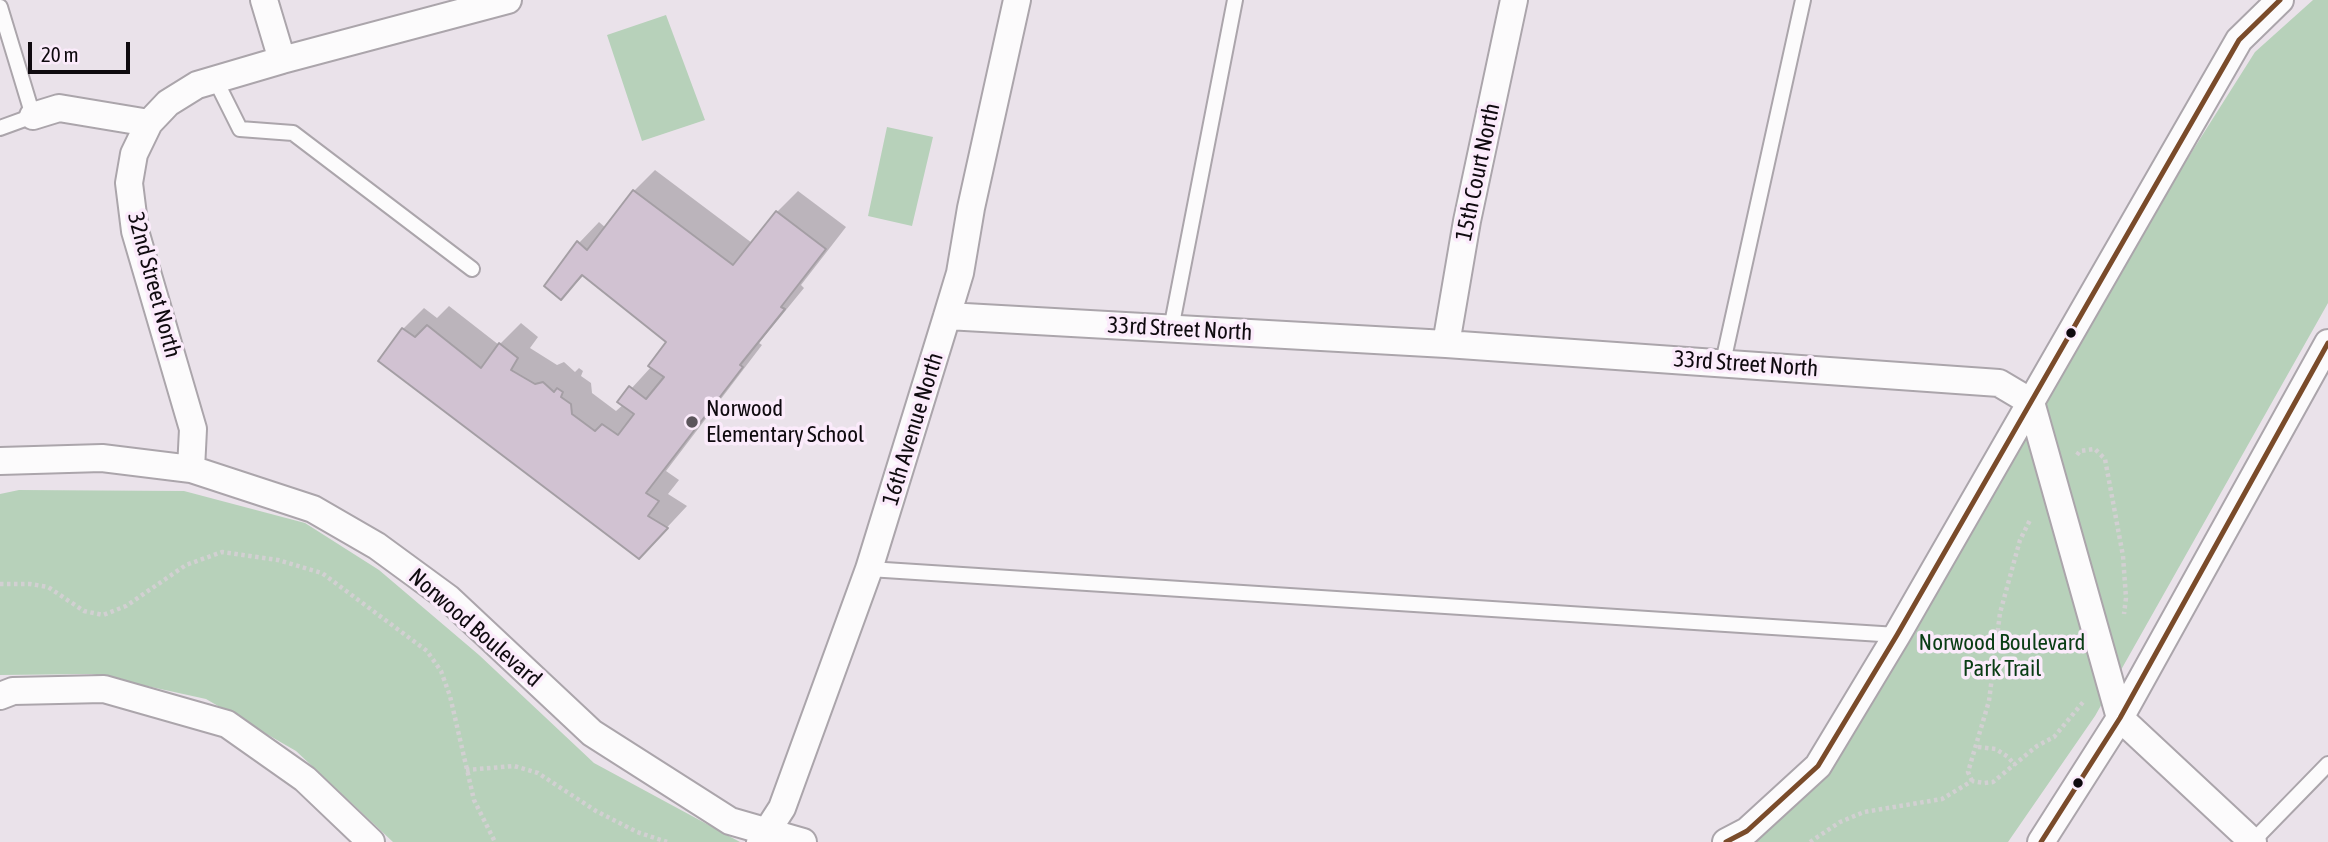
<!DOCTYPE html>
<html>
<head>
<meta charset="utf-8">
<style>
  body { margin:0 }
  #map { position:relative; width:2328px; height:842px; overflow:hidden; background:#eae2ea; font-family:"Asap Condensed",sans-serif }
  canvas { display:block }
  .scale { position:absolute; left:28px; top:42px; width:102px; height:32px; box-sizing:border-box; border:4px solid #0f0a0f; border-top:0; padding-left:9px; font-size:21px; line-height:24px; white-space:nowrap; color:#0f0a0f; -webkit-text-stroke:5px #fbebfb; paint-order:stroke }
</style>
</head>
<body>
<div id="map">
<canvas width="2328" height="842"></canvas>
<div class="scale">20 m</div>
</div>
<script>
const ctx = document.querySelector('canvas').getContext('2d');
ctx.lineJoin = 'round';
function fill(path, color) { ctx.fillStyle = color; ctx.fill(path, 'evenodd'); }
const poly = rows => new Path2D(rows.map(r => 'M' + r).join(''));
function stroke(path, color, width, dash) { ctx.strokeStyle = color; ctx.lineWidth = width; ctx.lineCap = dash ? 'butt' : 'round'; ctx.setLineDash(dash || []); ctx.stroke(path); }
function write(font, color, halo, rows, align = 'center') {
  ctx.font = font + ' "Asap Condensed",sans-serif'; ctx.lineWidth = 7; ctx.setLineDash([]); ctx.textBaseline = 'middle'; ctx.strokeStyle = halo; ctx.fillStyle = color; for (const [text, x, y, turn = 0] of rows) {
    ctx.save(); ctx.translate(x, y); ctx.rotate((+turn || 0) * Math.PI / 180); ctx.textAlign = isNaN(turn) ? turn : align; if (halo) ctx.strokeText(text, 0, 0); ctx.fillText(text, 0, 0); ctx.restore();
  }
}
fill(poly([
  [2313,0,2328,0,2328,303,2095,716,2008,842,1753,842,1756,840,2255,52],
  [666,15,705,120,642,141,607,35],
  [887,127,933,137,912,226,868,216],
  [19,490,184,491,305,523,379,570,479,655,594,763,740,842,393,842,296,751,206,699,92,674,0,675,0,494]
]), '#b7d1ba');
fill(poly([
  [655,170,752,243,777,212,798,191,846,227,801,285,804,288,759,343,762,345,666,471,679,480,668,494,687,506,659,536,380,361,403,329,424,308,437,318,449,306,499,345,521,323,538,337,530,348,557,365,564,362,575,372,579,368,583,371,581,376,591,383,592,393,616,411,624,404,620,401,652,366,669,342,584,275,561,298,579,243,599,222,606,228,634,191]
]), '#0003');
const building = poly([
  [633,190,733,265,776,211,826,249,781,307,785,309,740,365,743,367,646,493,659,501,648,516,668,528,639,559,378,361,402,328,415,337,427,325,481,368,499,343,518,358,511,370,535,384,543,382,554,392,557,388,563,392,561,397,571,404,572,414,595,431,602,424,618,435,634,414,617,402,629,386,646,399,664,377,648,366,666,342,582,275,561,300,544,286,577,241,587,250,633,190]
]);
fill(building, '#d1c2d2');
stroke(building, '#a49ea4', 2);
const lane = poly([
  [0,7,33,116,0,128],
  [215,79,240,129,293,133,472,269],
  [1171,329,1235,0],
  [1723,362,1803,0],
  [869,569,1897,635],
  [2253,841,2328,764]
]);
const street = poly([
  [264,0,282,60],
  [33,116,59,108,149,123],
  [947,316,1446,344,1999,383,2031,402,2120,718,2253,842],
  [1446,344,1467,221,1514,0],
  [0,461,102,458,191,469,313,509,377,546,448,598,592,733,730,821,803,842],
  [191,469,193,429,135,231,129,183,134,154,149,123,168,103,197,85,282,60,508,0],
  [0,696,13,691,104,689,227,724,305,779,371,842],
  [760,842,782,808,869,569,947,316,960,273,971,208,1017,0],
  [1726,842,1747,831,1818,766,1897,635,2239,40,2280,0],
  [2041,842,2120,718,2328,343]
]);
stroke(lane, '#aba5ab', 18);
stroke(street, '#aba5ab', 30);
stroke(poly([
  [2077,455,2080,451,2095,449,2105,459,2123,556,2126,598,2124,614],
  [0,584,30,584,48,587,84,611,103,615,126,606,186,565,222,552,278,560,322,573,427,651,441,671,450,696,474,800,495,842],
  [1978,747,1996,749,2008,757,2015,765],
  [466,770,514,766,538,773,596,811,637,832,667,842],
  [1972,781,1968,772,1989,701,2000,613,2020,540,2031,518],
  [1810,842,1840,822,1864,812,1942,799,1972,781,1984,783,1993,782,2037,746,2054,737,2084,701]
]), '#d2d0d2', 4.5, [3.5, 3.5]);
stroke(lane, '#fcfbfc', 14);
stroke(street, '#fcfbfc', 26);
stroke(poly([
  [1726,842,1747,831,1818,766,1897,635,2239,40,2280,0],
  [2041,842,2120,718,2328,343]
]), '#7a4b2a', 5);
for (const [x, y, r, color] of [
  [2071,333,6,"#0f0a0f"],
  [692,422,7,"#5c565c"],
  [2078,783,6,"#0f0a0f"]
]) { const dot = new Path2D(); dot.arc(x, y, r, 0, 2 * Math.PI); ctx.fillStyle = color; ctx.fill(dot); stroke(dot, '#fbebfb', 2.5); }
write('23px', '#0f0a0f', '#fbebfb', [
  ["15th Court North",1478,172,-78],
  ["32nd Street North",154,285,75],
  ["33rd Street North",1180,329,3],
  ["33rd Street North",1746,364,4],
  ["16th Avenue North",913,429,-73],
  ["Norwood Boulevard",475,628,41]
]);
write('23px', '#0f0a0f', '#fbebfb', [
  ["Norwood",706,409],
  ["Elementary School",706,435]
], 'left');
write('23px', '#0a3d15', '#fbebfb', [
  ["Norwood Boulevard",2002,643],
  ["Park Trail",2002,669]
]);
</script>
</body>
</html>
